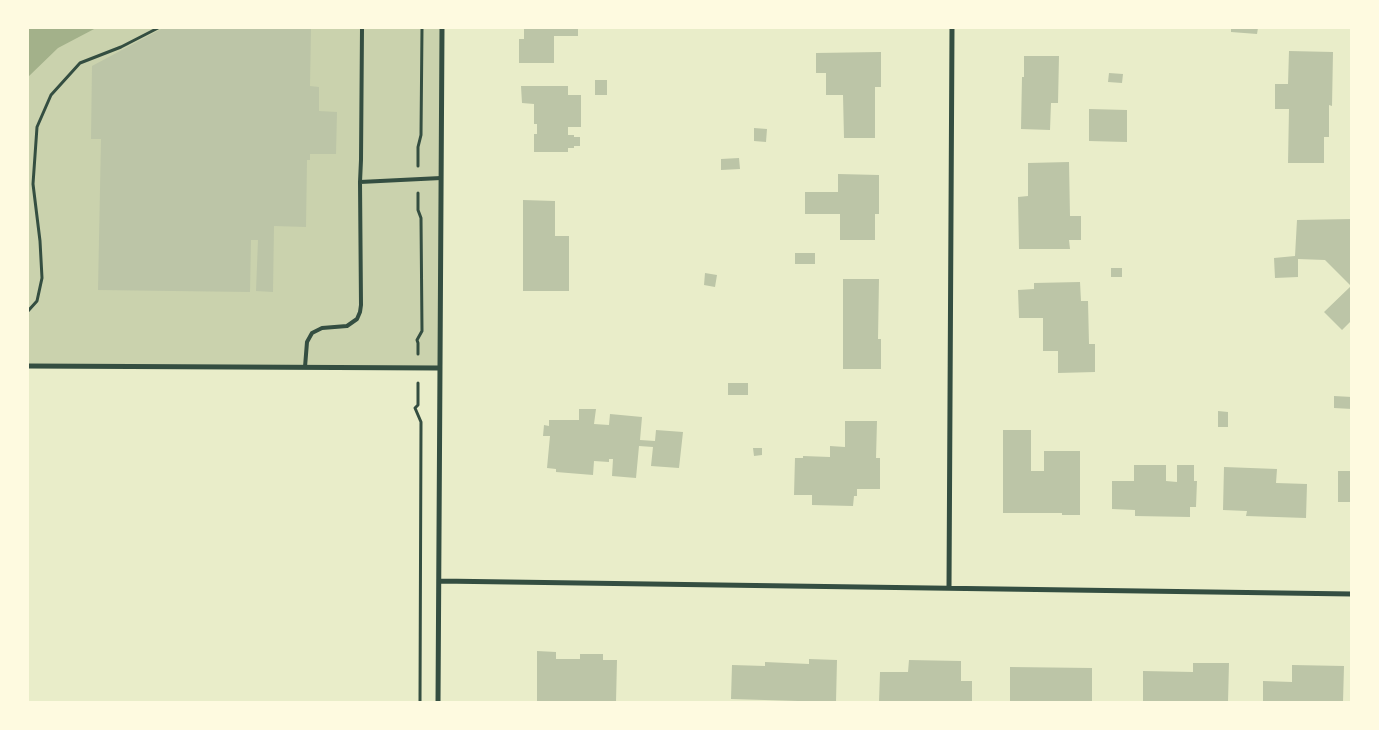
<!DOCTYPE html>
<html>
<head>
<meta charset="utf-8">
<style>
  body { margin:0 }
  #map { position:relative; width:1379px; height:730px; overflow:hidden; background:#e9edc9; font-family:"IBM Plex Serif",serif }
  canvas { display:block }
  .frame { position:absolute; inset:0; border:29px solid #fefae0; pointer-events:none }
</style>
</head>
<body>
<div id="map">
<canvas width="1379" height="730"></canvas>
<div class="frame"></div>
</div>
<script>
const ctx = document.querySelector('canvas').getContext('2d');
ctx.lineJoin = 'round';
function fill(path, color) { ctx.fillStyle = color; ctx.fill(path, 'evenodd'); }
const poly = rows => new Path2D(rows.map(r => 'M' + r).join(''));
function stroke(path, color, width, dash) { ctx.strokeStyle = color; ctx.lineWidth = width; ctx.lineCap = dash ? 'butt' : 'round'; ctx.setLineDash(dash || []); ctx.stroke(path); }
fill(poly([
  [28,28,442,28,439,368,28,366]
]), '#cad2ad');
fill(poly([
  [28,28,96,28,58,48,28,77]
]), '#a3b18a');
fill(poly([
  [163,28,311,28,310,86,319,87,319,111,337,112,336,154,310,154,310,160,307,160,306,227,274,226,273,292,256,291,258,240,251,240,250,292,98,290,101,139,91,139,92,66],
  [524,28,578,28,578,36,554,36,554,63,519,63,519,39,524,39],
  [1231,28,1258,28,1257,34,1231,32],
  [1289,51,1333,52,1332,106,1329,105,1329,137,1324,137,1324,163,1288,163,1289,109,1275,109,1275,84,1288,84],
  [881,52,881,87,875,87,875,138,844,138,843,95,826,95,826,73,816,73,816,53],
  [1024,56,1059,56,1058,103,1051,103,1050,130,1021,129,1022,77,1024,77],
  [1109,73,1123,74,1122,83,1108,82],
  [595,80,607,80,607,95,595,95],
  [521,86,568,86,568,95,581,95,581,127,568,127,568,135,574,135,574,137,580,137,580,146,574,146,574,148,568,148,568,152,534,152,534,134,537,134,537,124,534,124,534,104,522,103],
  [1089,109,1127,110,1127,142,1089,141],
  [754,128,767,129,766,142,754,141],
  [739,158,740,169,721,170,721,159],
  [1069,162,1070,216,1081,216,1081,240,1069,240,1070,249,1019,249,1018,197,1028,196,1028,163],
  [838,174,879,175,879,214,875,214,875,240,840,240,840,214,805,214,805,192,838,192],
  [523,200,555,201,555,236,569,236,569,291,523,291],
  [1352,219,1352,320,1342,330,1324,312,1351,286,1325,260,1298,259,1298,277,1275,278,1274,258,1295,256,1297,220],
  [795,253,815,253,815,264,795,264],
  [1111,268,1122,268,1122,277,1111,277],
  [705,273,717,275,715,287,704,285],
  [843,279,879,279,878,339,881,339,881,369,843,369],
  [1080,282,1081,301,1088,301,1089,344,1095,344,1095,372,1058,373,1058,351,1043,351,1043,318,1019,318,1018,290,1034,289,1034,283],
  [728,383,748,383,748,395,728,395],
  [1334,396,1352,397,1352,409,1334,408],
  [579,409,596,409,594,424,609,425,610,414,642,417,640,440,655,441,656,430,683,432,679,468,651,466,653,447,639,446,636,478,612,476,613,459,609,459,609,462,594,461,593,475,556,472,556,469,547,468,550,436,543,436,544,425,549,426,549,420,579,420],
  [1218,411,1228,412,1228,427,1218,427],
  [845,421,877,421,876,458,880,458,880,489,857,489,857,496,854,496,853,506,812,505,812,495,794,495,795,458,803,458,803,456,830,457,830,446,845,447],
  [1003,430,1031,430,1031,471,1044,471,1044,451,1080,451,1080,515,1062,515,1062,513,1003,513],
  [753,448,762,448,762,455,754,456],
  [1134,465,1166,465,1166,481,1177,482,1177,465,1194,465,1194,481,1197,481,1196,507,1190,507,1190,517,1135,516,1135,510,1112,509,1112,481,1134,481],
  [1224,467,1277,469,1276,483,1307,484,1306,518,1246,516,1247,511,1223,510],
  [1338,471,1352,471,1352,502,1338,502],
  [537,651,556,652,556,659,580,659,580,654,603,654,603,660,617,660,616,702,537,702],
  [809,659,837,660,836,702,798,702,798,701,731,699,732,665,765,666,765,662,809,664],
  [909,660,961,661,961,681,972,681,972,702,879,702,880,672,908,672],
  [1193,663,1229,663,1228,702,1143,702,1143,671,1193,672],
  [1292,665,1344,666,1343,702,1297,701,1296,702,1263,702,1263,681,1292,682],
  [1010,667,1092,668,1092,702,1010,702]
]), '#bcc5a7');
stroke(poly([
  [418,166,418,147,421,135,422,28],
  [418,193,418,210,421,218,422,331,417,340,418,343,418,354],
  [28,311,37,301,42,278,40,241,33,184,37,127,51,95,80,63,121,47,158,28],
  [418,383,418,405,415,408,421,422,420,702]
]), '#344e41', 3);
stroke(poly([
  [362,28,361,160,360,182,441,178],
  [305,367,307,342,312,333,322,328,347,326,357,319,360,312,361,305,360,182]
]), '#344e41', 4);
stroke(poly([
  [28,366,439,368],
  [439,581,1352,594],
  [949,588,952,28],
  [438,702,442,28]
]), '#344e41', 5);
</script>
</body>
</html>
